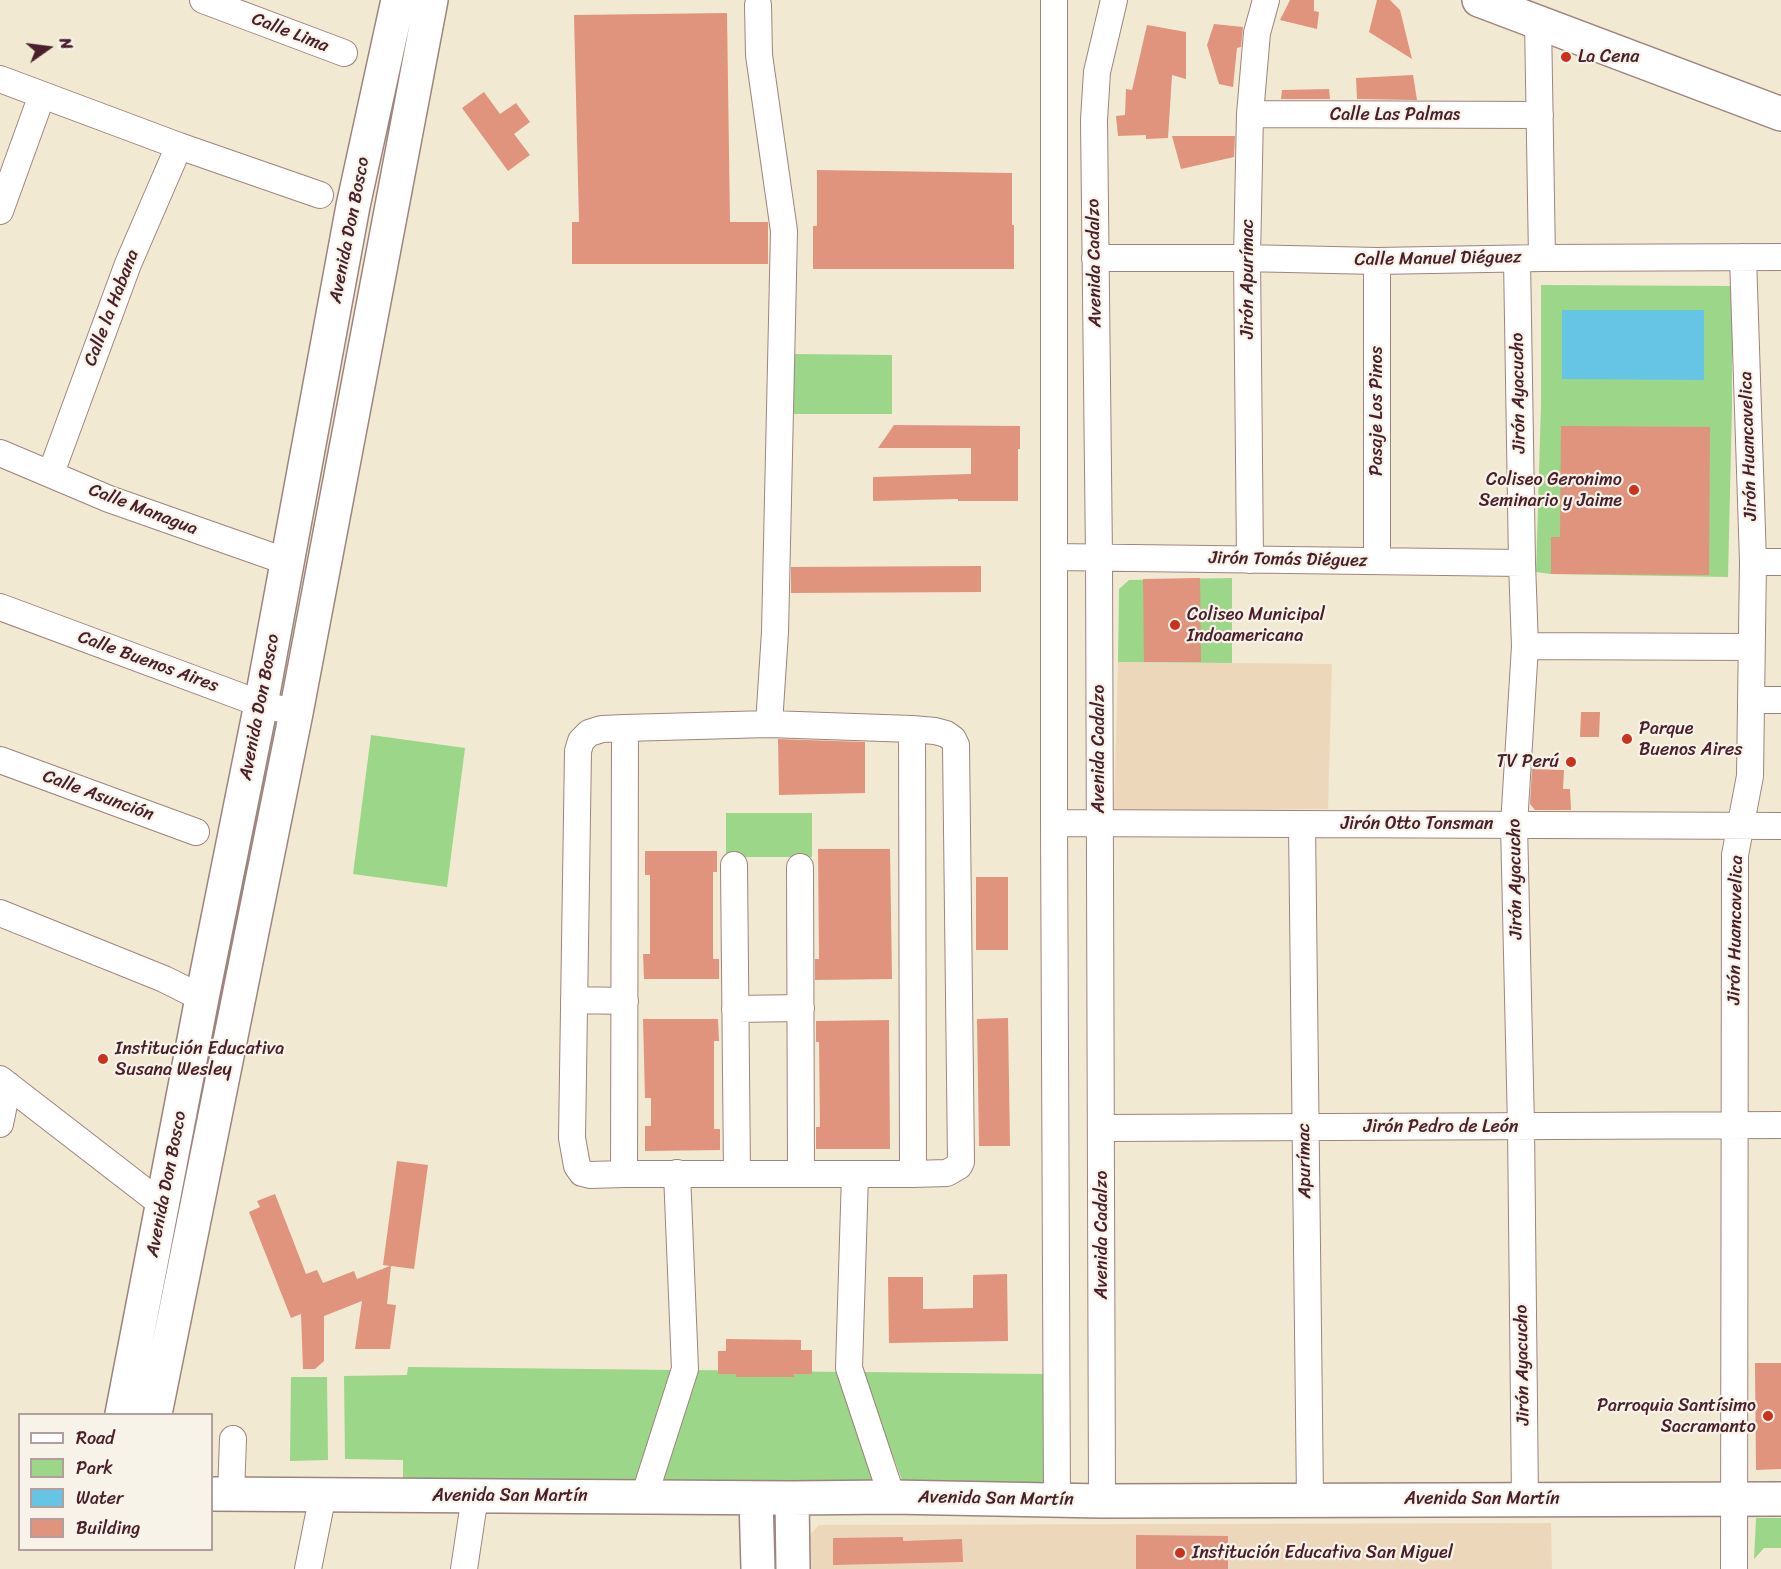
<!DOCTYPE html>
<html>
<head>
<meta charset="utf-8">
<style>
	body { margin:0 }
	#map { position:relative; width:1781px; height:1569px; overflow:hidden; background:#f2e9d2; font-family:Sriracha,sans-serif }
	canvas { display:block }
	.legend { position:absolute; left:18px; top:1413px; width:195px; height:138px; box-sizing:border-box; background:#f7f3e8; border:2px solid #b29e9c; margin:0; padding:8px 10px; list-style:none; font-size:18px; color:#4a1f2b }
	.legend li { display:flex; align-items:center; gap:12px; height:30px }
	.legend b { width:30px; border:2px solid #b29e9c }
	.north { position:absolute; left:18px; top:18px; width:60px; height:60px; -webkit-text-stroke:4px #f7f3e8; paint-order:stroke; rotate:76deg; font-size:16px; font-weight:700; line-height:24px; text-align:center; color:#4a1f2b }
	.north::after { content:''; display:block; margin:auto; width:21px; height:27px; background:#4a1f2b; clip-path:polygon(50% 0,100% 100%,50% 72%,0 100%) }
</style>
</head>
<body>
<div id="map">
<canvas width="1781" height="1569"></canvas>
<ul class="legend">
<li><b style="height:8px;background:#fff"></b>Road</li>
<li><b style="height:16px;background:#9bd689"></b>Park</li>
<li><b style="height:16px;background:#66c5e4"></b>Water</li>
<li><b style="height:16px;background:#e0937d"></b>Building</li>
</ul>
<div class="north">N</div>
</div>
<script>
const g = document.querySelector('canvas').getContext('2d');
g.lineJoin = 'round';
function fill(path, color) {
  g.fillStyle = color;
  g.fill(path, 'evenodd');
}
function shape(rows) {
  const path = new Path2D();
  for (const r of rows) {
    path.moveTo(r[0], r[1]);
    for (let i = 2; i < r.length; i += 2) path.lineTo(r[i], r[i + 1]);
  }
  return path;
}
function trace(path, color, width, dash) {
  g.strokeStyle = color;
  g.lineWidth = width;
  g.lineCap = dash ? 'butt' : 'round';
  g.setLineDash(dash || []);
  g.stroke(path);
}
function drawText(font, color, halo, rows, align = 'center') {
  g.font = font + ' Sriracha,sans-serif';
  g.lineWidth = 4.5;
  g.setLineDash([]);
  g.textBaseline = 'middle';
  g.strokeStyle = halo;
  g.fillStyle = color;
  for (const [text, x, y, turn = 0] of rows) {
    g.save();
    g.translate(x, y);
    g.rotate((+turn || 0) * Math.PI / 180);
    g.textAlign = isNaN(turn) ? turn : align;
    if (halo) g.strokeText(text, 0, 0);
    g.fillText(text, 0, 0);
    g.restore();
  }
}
fill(shape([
	[1118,662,1332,664,1328,809,1114,811],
	[1551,1523,1552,1569,808,1569,807,1538,819,1525]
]), '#edd7bb');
fill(shape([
	[1541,285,1732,286,1732,407,1728,577,1551,574,1536,572,1541,406],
	[794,354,892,355,892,414,793,414],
	[1232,578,1232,663,1118,662,1119,589,1129,580],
	[371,735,465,748,447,887,353,874],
	[726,813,812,813,812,857,726,857],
	[408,1367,678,1370,641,1479,403,1481,403,1460,345,1459,344,1376,407,1375],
	[695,1370,843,1372,878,1476,869,1481,667,1480,663,1478],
	[861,1372,1046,1374,1044,1481,1040,1483,912,1482,902,1480],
	[291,1377,327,1377,328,1460,290,1461],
	[1756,1518,1781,1518,1781,1548,1764,1548,1754,1559]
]), '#9bd689');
fill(shape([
	[1562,310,1704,310,1704,380,1562,379]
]), '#66c5e4');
fill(shape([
	[1290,0,1314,0,1314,11,1319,12,1317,29,1280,20],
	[1377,0,1390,0,1400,10,1412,59,1369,32],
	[727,13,730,222,768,222,768,264,572,264,572,222,579,222,574,15],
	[1214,24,1243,27,1241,47,1237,48,1233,87,1219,84,1207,45],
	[1147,25,1186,32,1186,79,1172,75,1168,138,1146,139,1146,135,1118,136,1116,116,1125,115,1126,89,1132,90],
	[1413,75,1417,100,1357,99,1356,78],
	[1329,89,1330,99,1281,99,1282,90],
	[484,92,500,114,516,103,530,122,514,134,530,155,508,171,462,108],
	[1172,136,1235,136,1234,157,1181,169],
	[817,170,1012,173,1012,225,1014,225,1014,269,813,269,813,226,817,226],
	[894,425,1020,426,1020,449,1018,449,1018,501,958,501,958,499,873,501,873,477,971,474,971,448,878,448],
	[1561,426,1710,427,1709,575,1551,574,1551,537,1560,537],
	[981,566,981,592,791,593,791,567],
	[1200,578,1201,662,1144,662,1143,579],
	[1581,712,1600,712,1599,737,1580,737],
	[778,739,865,742,865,793,779,795],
	[1532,769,1564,770,1563,789,1570,789,1571,810,1535,810,1530,804],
	[818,849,890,849,892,979,815,980,815,959,819,959],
	[645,851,717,851,717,872,713,872,713,959,719,959,719,979,644,979,643,954,650,954,650,875,645,875],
	[976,877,1008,877,1008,950,976,950],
	[1008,1018,1010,1146,979,1146,977,1019],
	[643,1019,718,1019,719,1041,714,1041,714,1129,720,1129,720,1150,645,1151,645,1126,651,1126,651,1098,645,1098],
	[889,1020,890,1149,816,1149,816,1127,820,1127,819,1042,816,1042,816,1021],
	[397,1161,428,1165,414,1269,391,1266,387,1304,396,1305,390,1349,355,1349,362,1301,324,1316,324,1361,315,1369,303,1369,301,1314,291,1318,249,1212,260,1207,257,1201,275,1194,306,1274,317,1270,323,1283,354,1271,357,1279,390,1266,383,1265],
	[1007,1274,1008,1341,889,1343,888,1277,923,1277,923,1309,973,1308,973,1275],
	[726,1339,801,1340,801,1350,812,1350,812,1374,794,1374,794,1377,736,1377,736,1374,718,1374,718,1351,726,1351],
	[1755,1363,1781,1363,1781,1469,1756,1470],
	[1136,1535,1228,1536,1228,1569,1136,1569],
	[903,1537,903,1541,962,1539,963,1562,833,1565,833,1538]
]), '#e0937d');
const minor = shape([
	[203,0,344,53],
	[1054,0,1054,823,1057,1500],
	[758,5,759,55,784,231,775,632,769,724],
	[1538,21,1542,258],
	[0,79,179,146,320,195],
	[1250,114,1540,115],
	[0,211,42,95],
	[1095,258,1243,258,1377,261,1542,258,1781,257],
	[1517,259,1522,563,1525,646,1514,825,1521,1126,1525,1499],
	[1377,261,1377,561],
	[0,453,109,499,288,562],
	[51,473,128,264,179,146],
	[1054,557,1522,563],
	[1250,560,1247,258,1250,114,1257,33,1266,0],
	[1753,562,1781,562],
	[0,607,261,704,296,713],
	[1525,646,1751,647],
	[1751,700,1781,700],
	[912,729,913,1174,624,1174,625,728,769,724,912,729,935,731,946,734,953,739,956,745,961,1162,959,1166,947,1173,913,1174],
	[0,760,196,832],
	[1054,823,1781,826],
	[1302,824,1310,1499],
	[734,865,737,1173],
	[800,867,801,1174],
	[0,913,164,979,202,998],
	[574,1000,625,1001],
	[735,1009,801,1008],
	[0,1079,163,1205],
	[0,1124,8,1085],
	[1101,1128,1781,1125],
	[624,1174,590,1175,582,1173,577,1166,572,1138,578,751,581,741,589,733,602,729,625,728],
	[855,1175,849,1368,892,1497],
	[231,1494,233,1439],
	[644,1497,685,1369,677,1173],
	[1102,1501,1099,557,1094,120,1097,72,1114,0],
	[308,1569,323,1494],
	[464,1569,475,1496],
	[1734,1569,1735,855,1750,776,1753,562,1743,257]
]);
const major = shape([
	[1479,0,1781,114],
	[122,1414,202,998,261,704,353,206,398,0],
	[155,1414,296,713,431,0],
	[212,1494,792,1498,892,1497,1102,1501,1781,1499],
	[756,1498,758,1569],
	[792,1498,793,1569]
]);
trace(minor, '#9e847e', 28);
trace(major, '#9e847e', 36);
trace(minor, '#fff', 26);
trace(major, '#fff', 33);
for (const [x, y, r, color] of [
	[1566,57,6,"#c8321e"],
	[1634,490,6,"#c8321e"],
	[1175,625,6,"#c8321e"],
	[1627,739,6,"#c8321e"],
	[1571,762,6,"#c8321e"],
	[103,1059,6,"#c8321e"],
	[1768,1416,6,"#c8321e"],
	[1180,1553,6,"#c8321e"]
]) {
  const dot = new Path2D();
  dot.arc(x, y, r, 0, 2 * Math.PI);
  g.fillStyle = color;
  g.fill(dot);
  trace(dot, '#f7f3e8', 2);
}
drawText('18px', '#4a1f2b', '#f7f3e8', [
	["Calle Lima",290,33,21],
	["Calle Las Palmas",1395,115],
	["Avenida Don Bosco",350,230,-79],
	["Calle Manuel Diéguez",1438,259,-1],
	["Avenida Cadalzo",1095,263,-91],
	["Jirón Apurímac",1248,279,-90],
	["Calle la Habana",112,308,-69],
	["Jirón Ayacucho",1519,393,-91],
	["Pasaje Los Pinos",1377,411,-90],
	["Jirón Huancavelica",1749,446,-92],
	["Calle Managua",143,510,21],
	["Jirón Tomás Diéguez",1288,560,1],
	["Calle Buenos Aires",148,662,20],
	["Avenida Don Bosco",260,707,-79],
	["Avenida Cadalzo",1099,749,-90],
	["Calle Asunción",98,796,20],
	["Jirón Otto Tonsman",1417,824],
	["Jirón Ayacucho",1516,879,-91],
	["Jirón Huancavelica",1736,930,-89],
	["Jirón Pedro de León",1441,1127],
	["Apurímac",1305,1161,-91],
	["Avenida Don Bosco",167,1184,-79],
	["Avenida Cadalzo",1102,1235,-90],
	["Jirón Ayacucho",1523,1365,-91],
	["Avenida San Martín",510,1496],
	["Avenida San Martín",996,1499,1],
	["Avenida San Martín",1482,1499]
]);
drawText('18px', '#4a1f2b', '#f7f3e8', [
	["La Cena",1578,57],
	["Coliseo Geronimo",1622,480,"right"],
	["Seminario y Jaime",1622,501,"right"],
	["Coliseo Municipal",1187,615],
	["Indoamericana",1187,636],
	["Parque",1639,729],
	["Buenos Aires",1639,750],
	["TV Perú",1559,762,"right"],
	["Institución Educativa",115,1049],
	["Susana Wesley",115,1070],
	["Parroquia Santísimo",1756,1406,"right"],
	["Sacramanto",1756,1427,"right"],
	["Institución Educativa San Miguel",1192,1553]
], 'left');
</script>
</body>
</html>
